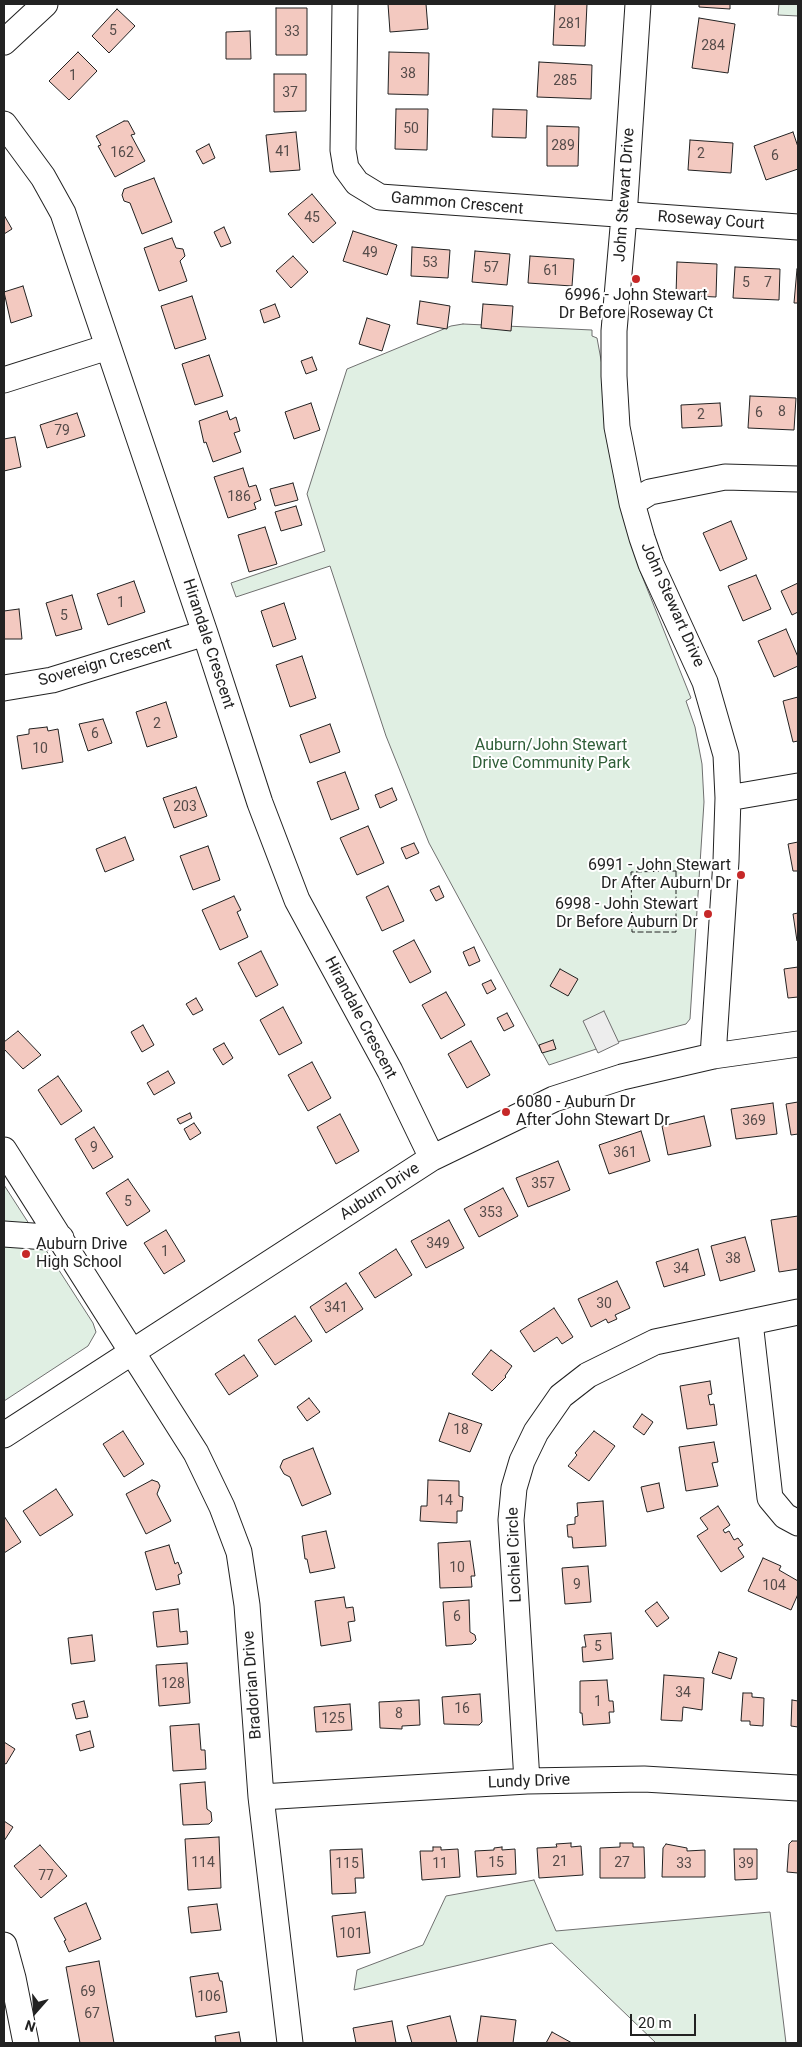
<!DOCTYPE html>
<html>
<head>
<meta charset="utf-8">
<style>
	body { margin:0 }
	#map { position:relative; width:802px; height:2047px; overflow:hidden; background:#fff; font-family:Roboto,sans-serif }
	canvas { display:block }
	.frame { position:absolute; inset:0; border:5px solid #222; pointer-events:none }
	.north { position:absolute; left:10px; top:1987px; width:50px; height:50px; -webkit-text-stroke:4px #fff; paint-order:stroke; rotate:199deg; font-size:14px; font-weight:700; line-height:20px; text-align:center; color:#222 }
	.north::after { content:''; display:block; margin:auto; width:18px; height:22px; background:#222; clip-path:polygon(50% 0,100% 100%,50% 72%,0 100%) }
	.scale { position:absolute; left:630px; top:2014px; width:66px; height:22px; box-sizing:border-box; border:2px solid #222; border-top:0; padding-left:6px; font-size:15px; line-height:18px; white-space:nowrap; color:#222; -webkit-text-stroke:4px #fff; paint-order:stroke }
</style>
</head>
<body>
<div id="map">
<canvas width="802" height="2047"></canvas>
<div class="frame"></div>
<div class="north">N</div>
<div class="scale">20 m</div>
</div>
<script>
const g = document.querySelector('canvas').getContext('2d');
g.lineJoin = 'round';
function fill(path, color) {
  g.fillStyle = color;
  g.fill(path, 'evenodd');
}
function shape(rows) {
  const path = new Path2D();
  for (const r of rows) {
    path.moveTo(r[0], r[1]);
    for (let i = 2; i < r.length; i += 2) path.lineTo(r[i], r[i + 1]);
  }
  return path;
}
function trace(path, color, width, dash) {
  g.strokeStyle = color;
  g.lineWidth = width;
  g.lineCap = dash ? 'butt' : 'round';
  g.setLineDash(dash || []);
  g.stroke(path);
}
function drawText(font, color, halo, rows, align = 'center') {
  g.font = font + ' Roboto,sans-serif';
  g.lineWidth = 4;
  g.setLineDash([]);
  g.textBaseline = 'middle';
  g.strokeStyle = halo;
  g.fillStyle = color;
  for (const [text, x, y, turn = 0] of rows) {
    g.save();
    g.translate(x, y);
    g.rotate((+turn || 0) * Math.PI / 180);
    g.textAlign = isNaN(turn) ? turn : align;
    if (halo) g.strokeText(text, 0, 0);
    g.fillText(text, 0, 0);
    g.restore();
  }
}
const green = shape([
	[779,4,798,4,798,16,778,15,779,4],
	[463,324,592,330,592,336,597,338,640,571,691,698,686,701,695,727,702,764,704,802,690,1019,686,1024,617,1042,549,1065,429,843,386,736,330,566,236,597,231,583,325,551,307,494,347,369,451,326,463,324],
	[4,1185,93,1323,96,1332,88,1346,4,1401,4,1185],
	[534,1880,556,1931,770,1912,786,2043,656,2043,552,1943,354,1990,357,1970,423,1945,446,1896,534,1880]
]);
fill(green, '#e0efe3');
trace(green, '#6f6f6f', 1);
const parking = shape([
	[604,1011,619,1043,598,1053,583,1021,604,1011]
]);
fill(parking, '#ededed');
trace(parking, '#6f6f6f', 1);
const building = shape([
	[388,4,426,4,428,29,390,32,388,4],
	[555,4,587,4,585,46,553,45,555,4],
	[699,4,730,4,730,9,699,7,699,4],
	[276,8,307,8,307,55,276,55,276,8],
	[117,9,135,26,109,53,92,36,117,9],
	[699,18,735,24,728,73,692,68,699,18],
	[250,31,251,59,226,59,226,32,250,31],
	[78,52,97,71,69,100,49,81,78,52],
	[389,52,429,53,428,95,388,94,389,52],
	[539,62,592,65,591,99,537,97,539,62],
	[274,74,306,74,306,111,274,112,274,74],
	[396,109,428,109,427,150,395,149,396,109],
	[493,109,527,110,526,138,492,137,493,109],
	[124,121,128,121,135,134,131,135,145,161,115,177,98,146,101,145,96,136,124,121],
	[547,126,579,127,578,166,547,166,547,126],
	[296,132,300,170,270,172,266,135,296,132],
	[793,132,798,147,798,169,766,180,754,146,793,132],
	[690,140,733,143,731,173,688,170,690,140],
	[209,144,215,158,203,164,196,151,209,144],
	[154,178,172,222,142,234,130,203,124,201,122,195,124,189,154,178],
	[312,194,336,223,313,243,288,214,312,194],
	[4,215,12,229,4,234,4,215],
	[224,227,231,243,221,247,214,232,224,227],
	[353,231,397,245,387,275,343,261,353,231],
	[172,238,176,248,183,249,185,256,180,261,187,281,159,291,144,248,172,238],
	[412,247,450,250,448,278,411,276,412,247],
	[475,251,510,254,507,285,472,282,475,251],
	[293,256,308,272,291,288,276,271,293,256],
	[530,256,574,259,572,286,528,283,530,256],
	[677,262,717,264,716,297,676,295,677,262],
	[735,267,780,269,779,300,733,298,735,267],
	[797,269,798,269,798,303,794,303,797,269],
	[23,286,32,316,11,323,4,292,23,286],
	[192,296,206,339,175,349,161,306,192,296],
	[420,301,450,306,447,329,417,324,420,301],
	[275,304,280,317,264,323,260,310,275,304],
	[483,304,513,306,511,331,481,328,483,304],
	[367,318,390,325,382,351,359,344,367,318],
	[209,355,223,396,195,405,182,364,209,355],
	[312,357,317,370,306,374,301,361,312,357],
	[750,396,796,398,794,430,748,428,750,396],
	[311,403,320,430,294,439,285,412,311,403],
	[720,403,722,426,682,428,681,405,720,403],
	[227,411,230,420,236,417,240,431,234,433,241,452,213,462,206,442,204,443,199,421,227,411],
	[77,413,85,436,47,448,40,425,77,413],
	[15,437,21,467,4,471,4,439,15,437],
	[243,468,249,487,256,485,261,500,254,503,256,509,228,518,214,477,243,468],
	[293,483,298,500,275,506,270,489,293,483],
	[296,506,302,525,281,531,275,512,296,506],
	[731,521,747,559,720,571,703,533,731,521],
	[265,527,277,564,249,572,238,535,265,527],
	[756,575,771,609,743,621,728,586,756,575],
	[134,581,145,612,108,625,97,594,134,581],
	[798,583,798,612,792,615,781,591,798,583],
	[72,595,82,629,56,636,46,603,72,595],
	[284,603,296,639,273,647,261,611,284,603],
	[19,609,22,639,4,639,4,611,19,609],
	[786,629,798,657,798,666,774,677,758,641,786,629],
	[302,656,316,698,290,707,276,665,302,656],
	[798,697,798,741,793,742,783,701,798,697],
	[166,702,177,737,147,747,136,712,166,702],
	[103,719,112,743,88,751,79,724,103,719],
	[330,724,340,752,310,763,300,735,330,724],
	[47,727,48,731,58,729,63,762,22,769,17,736,29,734,29,729,47,727],
	[345,772,359,809,331,820,317,782,345,772],
	[196,787,207,816,174,828,163,798,196,787],
	[392,788,397,800,380,808,375,795,392,788],
	[368,826,384,863,357,875,340,838,368,826],
	[125,837,134,860,105,872,96,849,125,837],
	[798,842,798,871,793,871,788,844,798,842],
	[414,843,419,853,406,859,401,848,414,843],
	[208,846,220,880,193,890,180,856,208,846],
	[388,886,404,921,382,931,366,897,388,886],
	[439,886,444,897,436,901,430,890,439,886],
	[234,896,241,910,237,912,248,937,220,950,202,910,234,896],
	[798,913,798,941,797,941,793,914,798,913],
	[414,940,431,972,410,983,393,951,414,940],
	[474,947,480,961,469,966,463,952,474,947],
	[261,951,278,985,256,997,238,963,261,951],
	[798,967,798,997,788,998,784,969,798,967],
	[560,969,578,979,568,996,550,986,560,969],
	[491,980,496,989,487,994,482,984,491,980],
	[446,992,465,1025,441,1039,422,1005,446,992],
	[196,998,203,1010,193,1015,186,1004,196,998],
	[283,1007,302,1043,279,1055,260,1020,283,1007],
	[507,1013,514,1026,504,1031,497,1018,507,1013],
	[143,1025,154,1045,142,1052,131,1032,143,1025],
	[18,1031,41,1055,23,1069,4,1049,4,1042,18,1031],
	[553,1040,556,1049,542,1053,539,1045,553,1040],
	[471,1041,490,1075,467,1088,448,1054,471,1041],
	[224,1043,233,1058,223,1065,213,1049,224,1043],
	[312,1062,331,1098,308,1111,288,1075,312,1062],
	[168,1071,175,1083,154,1095,147,1083,168,1071],
	[58,1076,82,1111,61,1125,38,1090,58,1076],
	[798,1102,798,1134,791,1135,786,1104,798,1102],
	[773,1103,777,1134,736,1139,731,1109,773,1103],
	[190,1113,192,1118,180,1124,177,1119,190,1113],
	[340,1114,359,1151,336,1164,317,1127,340,1114],
	[704,1116,711,1146,668,1155,662,1126,704,1116],
	[194,1123,201,1133,190,1140,184,1129,194,1123],
	[94,1127,113,1157,93,1169,75,1139,94,1127],
	[641,1131,650,1161,609,1174,599,1145,641,1131],
	[558,1161,570,1190,528,1207,516,1178,558,1161],
	[128,1179,150,1211,127,1226,106,1193,128,1179],
	[503,1188,518,1216,479,1237,464,1209,503,1188],
	[798,1216,798,1269,779,1272,771,1220,798,1216],
	[449,1220,464,1248,426,1268,411,1241,449,1220],
	[166,1230,185,1261,164,1274,144,1243,166,1230],
	[745,1237,755,1271,720,1281,711,1246,745,1237],
	[396,1249,412,1275,375,1298,359,1273,396,1249],
	[698,1249,705,1275,664,1287,656,1262,698,1249],
	[617,1281,630,1308,615,1315,617,1319,608,1323,606,1319,591,1327,578,1299,617,1281],
	[346,1283,363,1309,326,1333,310,1307,346,1283],
	[554,1308,573,1337,562,1344,557,1337,534,1352,520,1331,554,1308],
	[295,1316,312,1341,275,1365,258,1340,295,1316],
	[491,1350,512,1366,505,1376,506,1377,492,1391,472,1374,491,1350],
	[244,1355,258,1376,229,1395,215,1374,244,1355],
	[710,1381,712,1394,708,1395,710,1405,714,1404,717,1425,687,1429,680,1386,710,1381],
	[309,1398,320,1412,307,1421,297,1407,309,1398],
	[449,1413,482,1424,470,1452,439,1441,449,1413],
	[642,1414,653,1422,644,1435,633,1427,642,1414],
	[123,1431,144,1464,124,1477,103,1444,123,1431],
	[594,1431,615,1446,589,1481,568,1466,577,1455,575,1453,594,1431],
	[714,1442,718,1462,712,1463,718,1486,686,1491,679,1447,714,1442],
	[313,1448,331,1494,302,1506,290,1477,284,1474,280,1467,283,1460,313,1448],
	[152,1480,158,1482,160,1486,157,1494,171,1521,146,1534,126,1494,152,1480],
	[428,1480,459,1481,459,1496,463,1497,462,1511,457,1511,457,1523,420,1521,421,1506,427,1506,428,1480],
	[659,1483,664,1508,647,1512,641,1487,659,1483],
	[56,1489,73,1515,40,1536,23,1511,56,1489],
	[603,1501,606,1546,573,1548,572,1537,568,1537,567,1525,575,1524,575,1517,578,1516,577,1503,603,1501],
	[718,1506,730,1525,723,1530,725,1533,729,1531,734,1540,738,1538,743,1545,738,1548,744,1557,721,1572,697,1536,708,1529,700,1518,718,1506],
	[4,1516,21,1542,4,1553,4,1516],
	[326,1531,335,1568,310,1573,307,1559,305,1559,302,1536,326,1531],
	[470,1541,475,1576,471,1576,472,1587,440,1588,438,1543,470,1541],
	[169,1545,175,1564,178,1562,182,1573,178,1575,180,1584,156,1590,145,1552,169,1545],
	[763,1558,781,1566,779,1570,798,1581,798,1594,791,1610,748,1591,763,1558],
	[588,1566,591,1602,565,1604,562,1568,588,1566],
	[344,1597,346,1608,353,1607,355,1621,348,1622,351,1641,321,1646,315,1601,344,1597],
	[469,1600,470,1632,475,1635,476,1640,472,1644,446,1646,443,1602,469,1600],
	[657,1602,669,1618,657,1627,645,1611,657,1602],
	[178,1609,180,1632,187,1631,188,1644,157,1647,153,1612,178,1609],
	[611,1633,613,1659,583,1662,582,1647,586,1647,584,1635,611,1633],
	[92,1635,95,1661,71,1664,68,1638,92,1635],
	[719,1652,737,1658,731,1679,712,1673,719,1652],
	[187,1663,190,1703,159,1706,156,1665,187,1663],
	[664,1675,704,1678,702,1710,683,1707,682,1721,661,1720,664,1675],
	[607,1680,609,1701,613,1701,614,1712,609,1712,610,1723,583,1725,582,1713,580,1713,580,1681,607,1680],
	[743,1693,752,1693,752,1697,764,1698,763,1726,750,1725,750,1721,741,1721,743,1693],
	[480,1694,482,1722,479,1725,444,1724,442,1697,480,1694],
	[419,1700,420,1725,402,1726,402,1729,380,1728,379,1702,419,1700],
	[792,1700,798,1701,798,1727,791,1726,792,1700],
	[84,1701,88,1717,76,1719,72,1704,84,1701],
	[350,1704,352,1730,316,1732,314,1707,350,1704],
	[199,1724,201,1750,205,1750,206,1769,173,1771,170,1726,199,1724],
	[90,1731,94,1747,80,1751,76,1735,90,1731],
	[4,1742,15,1749,6,1764,4,1763,4,1742],
	[205,1782,207,1809,211,1812,212,1821,209,1824,183,1825,180,1784,205,1782],
	[4,1821,13,1827,4,1841,4,1821],
	[219,1837,221,1888,188,1890,185,1839,219,1837],
	[792,1841,798,1841,798,1873,787,1872,789,1844,792,1841],
	[571,1843,571,1847,581,1846,583,1875,539,1878,537,1848,557,1847,556,1844,571,1843],
	[620,1843,633,1843,633,1847,644,1847,645,1878,600,1878,600,1848,620,1847,620,1843],
	[666,1844,687,1848,687,1851,705,1850,705,1877,662,1877,663,1848,666,1844],
	[40,1845,67,1876,41,1898,14,1866,40,1845],
	[433,1847,441,1847,441,1850,458,1849,460,1877,422,1880,420,1851,433,1851,433,1847],
	[502,1847,502,1850,515,1849,516,1874,477,1877,475,1851,494,1850,494,1848,502,1847],
	[362,1849,364,1878,355,1878,356,1893,332,1894,330,1850,362,1849],
	[734,1849,757,1849,757,1879,735,1880,734,1849],
	[86,1903,101,1939,69,1952,64,1941,66,1940,54,1918,86,1903],
	[217,1904,221,1930,191,1933,188,1907,217,1904],
	[365,1912,370,1953,337,1957,332,1916,365,1912],
	[99,1961,114,2043,80,2043,66,1967,99,1961],
	[218,1973,220,1981,222,1981,227,2012,196,2017,190,1977,218,1973],
	[450,2016,457,2043,412,2043,407,2026,450,2016],
	[481,2016,516,2020,513,2043,477,2043,481,2016],
	[392,2021,396,2043,356,2043,353,2028,392,2021],
	[239,2032,241,2043,216,2043,215,2036,239,2032],
	[552,2032,572,2043,546,2043,552,2032]
]);
fill(building, '#f3c9c0');
trace(building, '#222', 1);
const minor = shape([
	[345,4,343,150,346,168,357,183,380,197,798,227],
	[638,4,624,216,614,331,614,376,617,427,632,503,642,538,651,564,705,682,726,755,728,798,726,861,713,1056],
	[4,42,45,4],
	[4,124,43,177,63,213,205,633,260,803,297,900,390,1071,432,1158],
	[4,380,108,347],
	[632,503,650,492,725,477,798,479],
	[4,688,52,680,205,633],
	[728,798,798,786],
	[4,1150,196,1453,222,1507,239,1552,247,1605,261,1797,290,2043],
	[4,1234,61,1238],
	[750,1322,770,1498,785,1516,798,1523],
	[4,1435,432,1158,554,1099,622,1077,713,1056,798,1044],
	[527,1781,511,1520,514,1488,522,1461,536,1432,561,1396,588,1375,655,1342,798,1312],
	[261,1797,527,1781,644,1779,798,1788],
	[4,1945,13,1978,26,2043]
]);
trace(minor, '#222', 27);
trace(minor, '#fff', 25);
trace(shape([
	[676,871,676,932,632,932,631,872,676,871]
]), '#222', 1, [6, 2.5]);
for (const [x, y, r, color] of [
	[636,279,5,"#c62828"],
	[741,875,5,"#c62828"],
	[708,914,5,"#c62828"],
	[506,1112,5,"#c62828"],
	[26,1254,5,"#c62828"]
]) {
  const dot = new Path2D();
  dot.arc(x, y, r, 0, 2 * Math.PI);
  g.fillStyle = color;
  g.fill(dot);
  trace(dot, '#fff', 2);
}
drawText('14px', '#564c4a', null, [
	["281",570,24],
	["5",113,31],
	["33",292,32],
	["284",713,46],
	["38",408,74],
	["1",73,76],
	["285",565,81],
	["37",290,93],
	["50",411,129],
	["289",563,146],
	["41",283,152],
	["162",122,153],
	["2",701,154],
	["6",775,156],
	["45",312,218],
	["49",370,253],
	["53",430,263],
	["57",491,268],
	["61",551,271],
	["5",746,283],
	["7",768,283],
	["8",782,412],
	["6",759,413],
	["2",701,415],
	["79",62,431],
	["186",239,497],
	["1",121,603],
	["5",64,616],
	["2",157,724],
	["6",95,734],
	["10",40,749],
	["203",185,807],
	["369",754,1121],
	["9",94,1148],
	["361",625,1153],
	["357",543,1184],
	["5",128,1202],
	["353",491,1213],
	["349",438,1244],
	["1",165,1252],
	["38",733,1259],
	["34",681,1269],
	["30",604,1304],
	["341",336,1308],
	["18",461,1430],
	["14",445,1501],
	["10",457,1568],
	["9",577,1585],
	["104",774,1586],
	["6",457,1617],
	["5",598,1647],
	["128",173,1684],
	["34",683,1693],
	["1",598,1702],
	["16",462,1709],
	["8",399,1714],
	["125",333,1719],
	["21",560,1862],
	["114",203,1863],
	["15",496,1863],
	["27",622,1863],
	["115",347,1864],
	["11",440,1864],
	["33",684,1864],
	["39",746,1864],
	["77",46,1876],
	["101",351,1934],
	["69",88,1992],
	["106",209,1997],
	["67",92,2014]
]);
drawText('16px', '#222', '#fff', [
	["John Stewart Drive",625,195,-86],
	["Gammon Crescent",457,204,5],
	["Roseway Court",711,221,4],
	["John Stewart Drive",672,605,66],
	["Hirandale Crescent",208,644,72],
	["Sovereign Crescent",105,663,-16],
	["Hirandale Crescent",360,1018,62],
	["Auburn Drive",380,1192,-33],
	["Lochiel Circle",515,1555,-92],
	["Bradorian Drive",253,1685,-94],
	["Lundy Drive",529,1782,-2]
]);
drawText('16px', '#222', '#fff', [
	["6996 - John Stewart",636,296,"center"],
	["Dr Before Roseway Ct",636,314,"center"],
	["6991 - John Stewart",731,866],
	["Dr After Auburn Dr",731,884],
	["6998 - John Stewart",698,905],
	["Dr Before Auburn Dr",698,923],
	["6080 - Auburn Dr",516,1103,"left"],
	["After John Stewart Dr",516,1121,"left"],
	["Auburn Drive",36,1245,"left"],
	["High School",36,1263,"left"]
], 'right');
drawText('16px', '#2f5e38', '#fff', [
	["Auburn/John Stewart",551,746],
	["Drive Community Park",551,764]
]);
</script>
</body>
</html>
